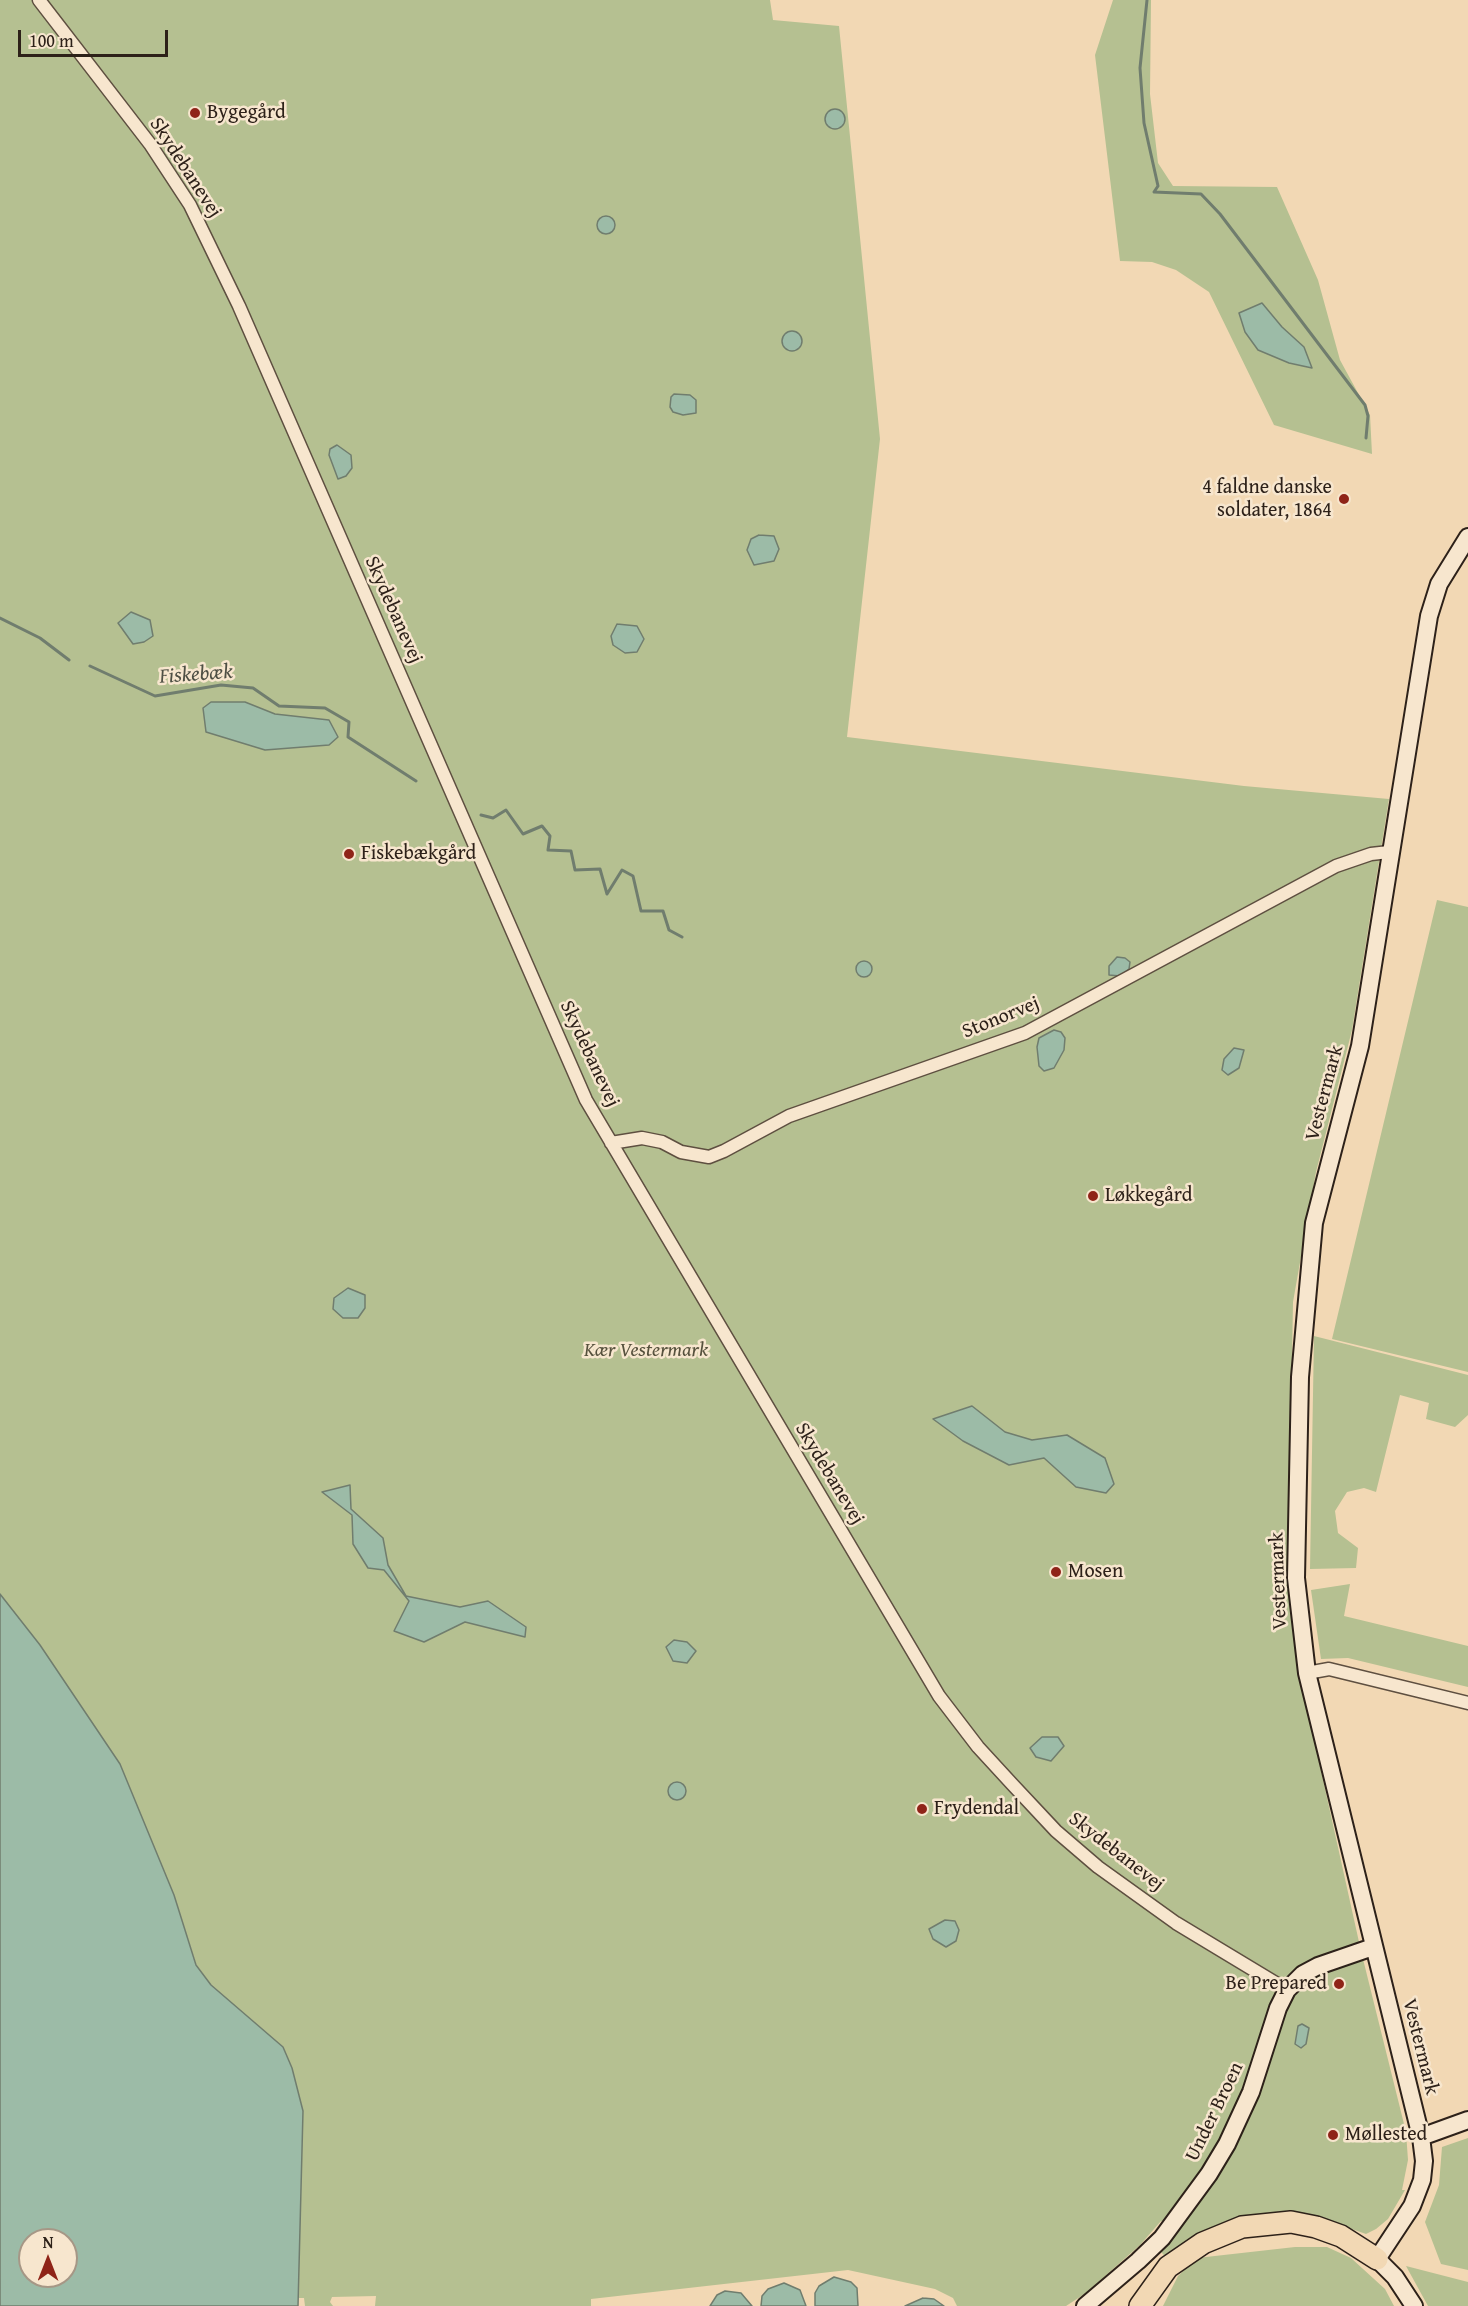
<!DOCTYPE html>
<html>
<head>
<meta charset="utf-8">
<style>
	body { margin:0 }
	#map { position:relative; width:1468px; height:2306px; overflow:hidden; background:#f2d8b4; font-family:"Gentium Book Plus",serif }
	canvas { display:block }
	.north { position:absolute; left:18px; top:2228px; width:60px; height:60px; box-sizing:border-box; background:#f7e6ce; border:2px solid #a69786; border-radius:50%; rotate:0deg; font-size:16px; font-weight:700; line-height:24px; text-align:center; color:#2d2119 }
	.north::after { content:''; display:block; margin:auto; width:21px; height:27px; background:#8f2418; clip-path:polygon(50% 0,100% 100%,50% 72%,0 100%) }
	.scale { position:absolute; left:18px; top:30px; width:150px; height:27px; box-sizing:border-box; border:3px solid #2d2119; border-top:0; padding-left:8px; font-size:18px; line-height:21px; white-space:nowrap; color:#2d2119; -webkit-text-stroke:4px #f7e6ce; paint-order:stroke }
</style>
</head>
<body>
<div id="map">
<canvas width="1468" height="2306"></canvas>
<div class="north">N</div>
<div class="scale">100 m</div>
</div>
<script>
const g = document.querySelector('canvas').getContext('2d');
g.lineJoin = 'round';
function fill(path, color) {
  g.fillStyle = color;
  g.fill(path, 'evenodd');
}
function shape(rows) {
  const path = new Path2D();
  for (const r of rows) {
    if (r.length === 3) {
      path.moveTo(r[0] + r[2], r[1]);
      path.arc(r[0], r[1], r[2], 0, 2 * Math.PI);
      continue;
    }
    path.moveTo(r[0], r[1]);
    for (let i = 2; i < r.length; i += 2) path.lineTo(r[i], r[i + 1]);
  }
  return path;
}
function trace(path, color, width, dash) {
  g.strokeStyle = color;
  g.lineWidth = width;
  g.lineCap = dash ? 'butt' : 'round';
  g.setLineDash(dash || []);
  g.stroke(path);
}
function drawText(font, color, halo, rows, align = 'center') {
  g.font = font + ' "Gentium Book Plus",serif';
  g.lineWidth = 5;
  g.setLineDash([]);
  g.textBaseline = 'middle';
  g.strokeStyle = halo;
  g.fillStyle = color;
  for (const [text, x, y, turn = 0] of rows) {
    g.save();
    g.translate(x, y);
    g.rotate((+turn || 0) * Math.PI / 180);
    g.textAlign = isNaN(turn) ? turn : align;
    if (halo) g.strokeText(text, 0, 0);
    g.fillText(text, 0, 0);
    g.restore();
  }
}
fill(shape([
	[0,0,770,0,773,20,839,26,880,439,847,737,1244,786,1389,799,1352,1030,1316,1172,1293,1302,1289,1530,1298,1667,1361,1951,1406,2132,1408,2160,1402,2190,1405,2190,1388,2219,1376,2229,1366,2234,1332,2222,1298,2214,1270,2213,1234,2219,1200,2232,1166,2257,1161,2252,1180,2227,1161,2221,1140,2245,1086,2293,1066,2306,957,2306,953,2298,935,2289,848,2270,591,2299,591,2306,375,2306,376,2296,332,2297,330,2302,333,2306,305,2306,304,2298,298,2298,303,2111,292,2068,283,2047,211,1985,196,1964,174,1895,40,1645,0,1594],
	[1113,0,1151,0,1150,94,1158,163,1173,186,1277,187,1318,280,1340,360,1370,415,1372,454,1274,425,1209,292,1176,270,1152,262,1120,261,1095,55],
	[1262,303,1282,327,1304,347,1312,368],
	[1437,900,1468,907,1468,1372,1332,1339],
	[1314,1336,1468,1375,1468,1415,1455,1427,1426,1419,1429,1403,1400,1395,1376,1492,1364,1488,1347,1492,1335,1511,1338,1533,1358,1548,1356,1568,1310,1569],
	[1350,1584,1344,1616,1468,1646,1468,1687,1348,1658,1321,1659,1311,1590],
	[1468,2138,1468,2270,1441,2264,1425,2222,1439,2185,1442,2147],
	[1295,2247,1327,2247,1351,2258,1385,2289,1394,2306,1163,2306,1178,2276,1197,2258],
	[1406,2266,1468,2282,1468,2306,1428,2306]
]), '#b5c091');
const water = shape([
	[835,119,10],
	[606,225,9],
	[1262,303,1282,327,1304,347,1312,368,1289,363,1258,350,1245,332,1239,313,1262,303],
	[792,341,10],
	[674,394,690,395,696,400,696,413,683,415,673,412,670,407,671,397,674,394],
	[337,445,351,455,352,468,346,476,338,479,329,455,330,449,337,445],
	[759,535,774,536,779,549,774,561,754,565,747,550,751,539,759,535],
	[131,612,150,620,153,636,144,642,133,644,118,623,131,612],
	[617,624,637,626,644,639,637,652,625,653,613,645,611,636,617,624],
	[211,702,245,702,275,714,329,720,338,737,329,745,265,750,206,732,203,708,211,702],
	[1117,957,1125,958,1130,962,1129,969,1120,976,1109,975,1109,966,1117,957],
	[864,969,8],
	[1054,1030,1061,1032,1065,1038,1064,1050,1054,1068,1044,1071,1039,1066,1037,1047,1039,1038,1054,1030],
	[1234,1048,1244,1050,1239,1068,1228,1075,1222,1070,1224,1059,1234,1048],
	[348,1288,365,1295,365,1308,358,1318,343,1318,333,1309,334,1298,348,1288],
	[972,1406,1005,1432,1032,1440,1067,1435,1105,1458,1114,1484,1106,1493,1076,1487,1044,1458,1009,1465,963,1441,933,1419,972,1406],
	[350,1485,351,1509,383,1538,388,1565,406,1596,460,1607,488,1601,526,1627,525,1637,465,1622,424,1642,394,1631,409,1601,384,1570,368,1568,353,1544,352,1515,322,1492,350,1485],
	[0,1594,40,1645,120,1764,174,1895,196,1965,211,1985,283,2047,292,2068,303,2111,298,2306,0,2306,0,1594],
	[30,2240,66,2240,66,2276,30,2276,30,2240],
	[674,1640,687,1642,696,1651,687,1663,673,1661,666,1647,674,1640],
	[1042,1737,1058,1737,1064,1746,1051,1761,1036,1757,1030,1748,1042,1737],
	[677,1791,9],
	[945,1920,955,1921,959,1930,956,1941,946,1947,933,1939,929,1929,945,1920],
	[1302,2024,1309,2028,1306,2044,1301,2048,1295,2044,1298,2026,1302,2024],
	[834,2277,851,2282,857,2288,858,2306,815,2306,815,2293,819,2286,834,2277],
	[784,2283,800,2290,806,2306,761,2306,762,2296,768,2289,784,2283],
	[725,2291,741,2293,752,2306,710,2306,717,2295,725,2291],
	[923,2298,934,2299,944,2306,905,2306,923,2298]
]);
fill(water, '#9cbba7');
trace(water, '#707d6e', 1.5);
trace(shape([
	[1147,0,1140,68,1144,123,1158,186,1154,192,1201,194,1220,214,1365,405,1368,416,1366,438],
	[0,618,40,638,69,660],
	[90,666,155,696,221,685,253,688,279,706,325,708,349,722,348,737,416,781],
	[481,815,493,818,506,810,523,834,542,826,550,836,548,850,571,851,575,870,600,869,607,894,622,870,633,876,641,911,663,911,669,930,682,937]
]), '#707d6e', 3);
const street = shape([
	[39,0,150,144,190,205,239,306,586,1100,939,1696,978,1747,1012,1784,1056,1831,1098,1867,1176,1923,1287,1990],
	[611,1143,642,1138,662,1142,681,1152,709,1157,724,1151,789,1116,1025,1033,1336,866,1371,854,1389,852],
	[1307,1673,1329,1669,1468,1703]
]);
const secondary = shape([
	[1421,2137,1468,2120],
	[1085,2306,1138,2261,1162,2238,1209,2174,1227,2144,1251,2092,1278,2008,1287,1990,1303,1974,1318,1966,1373,1947],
	[1414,2306,1395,2277,1377,2259,1412,2206,1422,2180,1424,2161,1421,2137,1307,1673,1296,1578,1300,1377,1314,1223,1360,1046,1429,616,1439,584,1468,537]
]);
const highway = shape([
	[1140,2306,1168,2267,1203,2243,1242,2227,1291,2222,1316,2227,1341,2236,1377,2259]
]);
trace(street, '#5e4f40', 15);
trace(secondary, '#2d2119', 20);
trace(highway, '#2d2119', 24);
trace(street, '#f7e6ce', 12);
trace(secondary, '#f7e6ce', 16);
trace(highway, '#f2d8b4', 21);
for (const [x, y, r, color] of [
	[195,113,6,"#8f2418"],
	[1344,499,6,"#8f2418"],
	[349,854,6,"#8f2418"],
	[1093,1196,6,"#8f2418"],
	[1056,1572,6,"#8f2418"],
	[922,1809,6,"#8f2418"],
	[1339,1984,6,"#8f2418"],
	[1333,2135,6,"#8f2418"]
]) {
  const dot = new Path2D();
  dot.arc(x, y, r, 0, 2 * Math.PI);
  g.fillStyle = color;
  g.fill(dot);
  trace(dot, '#f7e6ce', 2);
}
drawText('20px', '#2d2119', '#f7e6ce', [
	["Bygegård",207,113],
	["4 faldne danske",1332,488,"right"],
	["soldater, 1864",1332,511,"right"],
	["Fiskebækgård",361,854],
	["Løkkegård",1105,1196],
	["Mosen",1068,1572],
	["Frydendal",934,1809],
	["Be Prepared",1327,1984,"right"],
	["Møllested",1345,2135]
], 'left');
drawText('20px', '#2d2119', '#f7e6ce', [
	["Skydebanevej",185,168,57],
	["Skydebanevej",393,610,66],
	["Stonorvej",1001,1018,-22],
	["Skydebanevej",589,1054,65],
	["Vestermark",1325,1093,-75],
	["Skydebanevej",829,1474,59],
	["Vestermark",1279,1581,-92],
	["Skydebanevej",1116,1852,38],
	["Vestermark",1420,2047,76],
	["Under Broen",1215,2112,-64]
]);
drawText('italic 20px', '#56513d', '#f7e6ce', [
	["Kær Vestermark",646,1351]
]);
drawText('italic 21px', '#4e4f44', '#f7e6ce', [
	["Fiskebæk",196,675,-4]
]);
</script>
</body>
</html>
